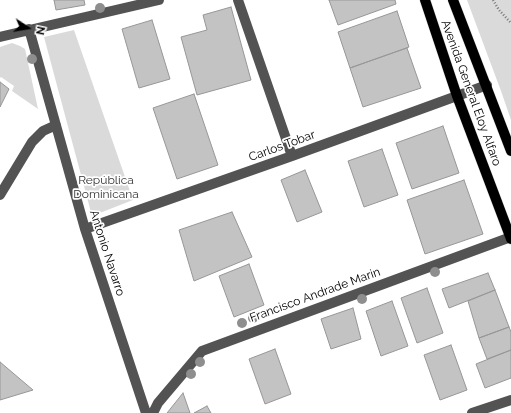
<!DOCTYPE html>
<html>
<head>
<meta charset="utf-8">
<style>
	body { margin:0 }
	#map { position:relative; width:511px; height:413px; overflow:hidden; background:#fff; font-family:Raleway,sans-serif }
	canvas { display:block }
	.north { position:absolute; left:8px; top:8px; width:40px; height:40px; -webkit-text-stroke:3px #fff; paint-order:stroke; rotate:102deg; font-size:11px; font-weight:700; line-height:16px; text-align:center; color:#000 }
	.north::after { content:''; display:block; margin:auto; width:14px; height:18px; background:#000; clip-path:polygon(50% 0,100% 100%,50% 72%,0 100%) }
</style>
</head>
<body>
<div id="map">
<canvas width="511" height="413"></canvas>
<div class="north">N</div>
</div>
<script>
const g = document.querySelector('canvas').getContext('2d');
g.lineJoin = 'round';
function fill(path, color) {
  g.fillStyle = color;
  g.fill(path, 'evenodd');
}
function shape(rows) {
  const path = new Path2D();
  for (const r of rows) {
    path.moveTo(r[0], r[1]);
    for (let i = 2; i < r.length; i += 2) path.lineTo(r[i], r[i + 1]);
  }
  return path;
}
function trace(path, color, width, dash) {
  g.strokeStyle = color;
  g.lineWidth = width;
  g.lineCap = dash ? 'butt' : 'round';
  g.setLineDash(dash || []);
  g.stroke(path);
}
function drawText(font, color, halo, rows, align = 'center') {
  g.font = font + ' Raleway,sans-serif';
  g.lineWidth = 3.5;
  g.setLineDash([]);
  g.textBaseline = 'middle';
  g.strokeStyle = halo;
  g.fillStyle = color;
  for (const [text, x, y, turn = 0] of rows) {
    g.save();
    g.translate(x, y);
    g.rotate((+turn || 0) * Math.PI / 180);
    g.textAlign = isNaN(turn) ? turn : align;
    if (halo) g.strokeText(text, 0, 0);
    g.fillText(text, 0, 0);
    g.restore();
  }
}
fill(shape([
	[467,0,511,0,511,120,501,91],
	[74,30,133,200,92,216,44,37],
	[12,43,20,46,25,49,38,109,12,91,14,86,1,77,0,78,0,47]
]), '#dadada');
const building = shape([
	[54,0,84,0,85,5,56,10,54,0],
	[329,0,395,0,396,4,338,25,329,0],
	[231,7,251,80,197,95,181,37,207,30,203,15,231,7],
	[397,11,409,47,350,68,338,32,397,11],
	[152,20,170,79,139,88,122,29,152,20],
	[407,48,421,88,363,107,350,68,407,48],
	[0,82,9,89,0,107,0,82],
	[194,94,218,165,177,179,153,108,194,94],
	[443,126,459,173,412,189,396,143,443,126],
	[382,149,398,195,364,207,348,161,382,149],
	[305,170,322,212,297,222,281,180,305,170],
	[464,180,483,234,425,254,407,200,464,180],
	[232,212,252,257,194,281,179,230,232,212],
	[249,264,264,305,234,317,219,276,249,264],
	[488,273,495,290,449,308,442,289,488,273],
	[427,288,443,333,417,343,401,298,427,288],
	[495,290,509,327,479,338,468,301,495,290],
	[392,301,408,346,381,356,366,311,392,301],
	[353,308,361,339,331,349,321,319,353,308],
	[509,327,511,332,511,350,487,359,479,338,509,327],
	[451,345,467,390,440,400,424,355,451,345],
	[275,349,291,394,265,404,249,359,275,349],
	[511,350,511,378,485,388,476,364,511,350],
	[0,362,33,390,0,400,0,362],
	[183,393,190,413,167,413,183,393],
	[207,406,211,413,194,413,207,406]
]);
fill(building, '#c3c3c3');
trace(building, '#979797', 1);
const major = shape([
	[425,0,457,96,511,239],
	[453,0,511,151]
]);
trace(major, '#dbdbdb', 11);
trace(shape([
	[493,0,499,10,511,23]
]), '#757575', 2.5, [1, 2]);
trace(shape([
	[238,0,292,156],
	[29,29,85,229,146,413],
	[0,37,159,0],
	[0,195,32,142,43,131,56,125],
	[85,229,292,156,487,85],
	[153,413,158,403,202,351,511,237],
	[472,413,511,400]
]), '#535353', 10);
trace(major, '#000', 10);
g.fillStyle = '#8e8e8e';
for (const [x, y] of [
	[100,8],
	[32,59],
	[435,272],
	[362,299],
	[253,318],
	[242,323],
	[200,362],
	[191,374]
]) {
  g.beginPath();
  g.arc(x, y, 5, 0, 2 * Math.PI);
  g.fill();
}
drawText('12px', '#000', '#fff', [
	["Avenida General Eloy Alfaro",471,93,70],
	["Carlos Tobar",282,146,-20],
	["Antonio Navarro",107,253,72],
	["Francisco Andrade Marin",315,295,-20]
]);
drawText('12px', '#313131', '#fff', [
	["República",106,180],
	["Dominicana",106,194]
]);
</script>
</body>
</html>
